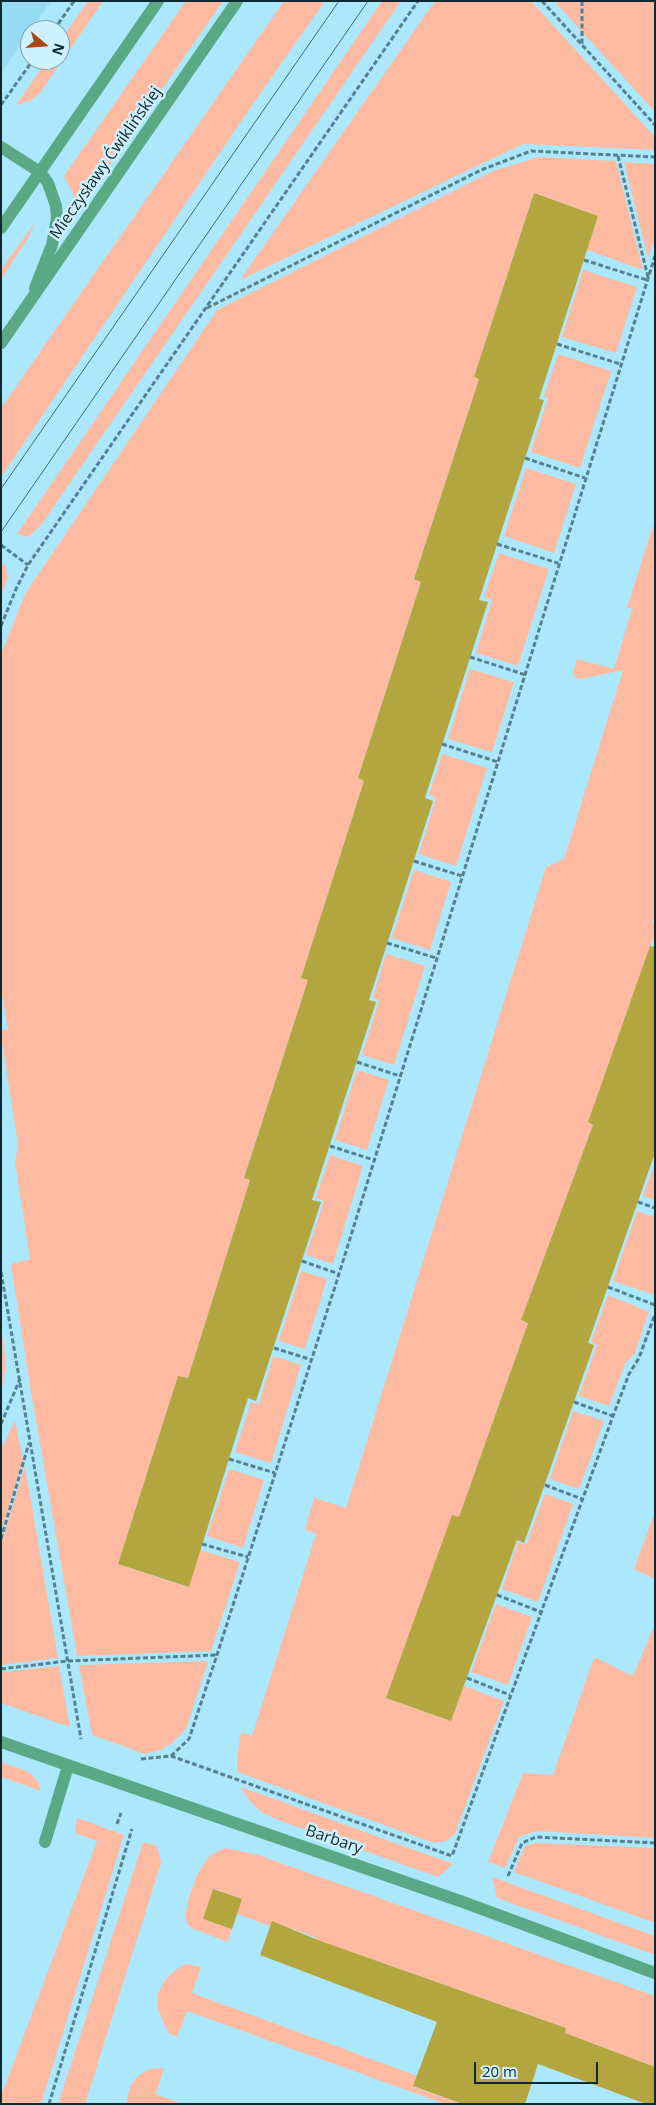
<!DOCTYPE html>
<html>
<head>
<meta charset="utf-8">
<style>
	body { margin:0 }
	#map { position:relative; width:656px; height:2105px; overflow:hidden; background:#abe8fd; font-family:"Open Sans",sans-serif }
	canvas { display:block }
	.frame { position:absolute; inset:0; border:2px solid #102830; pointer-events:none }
	.north { position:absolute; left:20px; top:20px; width:50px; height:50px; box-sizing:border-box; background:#cef1fe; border:1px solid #82a1ac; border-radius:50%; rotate:108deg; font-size:14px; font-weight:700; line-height:20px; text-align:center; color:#102830 }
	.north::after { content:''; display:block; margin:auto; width:18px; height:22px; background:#aa4516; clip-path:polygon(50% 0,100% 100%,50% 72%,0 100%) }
	.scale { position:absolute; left:474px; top:2062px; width:124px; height:22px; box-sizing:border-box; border:2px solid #102830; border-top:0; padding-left:6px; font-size:15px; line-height:18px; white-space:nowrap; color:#102830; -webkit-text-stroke:4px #cef1fe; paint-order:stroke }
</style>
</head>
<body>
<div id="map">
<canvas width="656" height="2105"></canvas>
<div class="frame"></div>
<div class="north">N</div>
<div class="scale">20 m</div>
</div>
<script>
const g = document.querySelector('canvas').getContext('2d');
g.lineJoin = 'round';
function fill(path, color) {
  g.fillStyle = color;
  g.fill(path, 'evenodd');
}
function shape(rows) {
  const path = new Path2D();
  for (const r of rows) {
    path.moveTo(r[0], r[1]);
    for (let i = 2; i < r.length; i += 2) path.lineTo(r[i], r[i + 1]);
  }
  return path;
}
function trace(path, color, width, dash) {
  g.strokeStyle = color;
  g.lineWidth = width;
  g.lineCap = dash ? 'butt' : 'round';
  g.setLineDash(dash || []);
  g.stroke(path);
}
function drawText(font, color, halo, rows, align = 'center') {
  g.font = font + ' "Open Sans",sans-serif';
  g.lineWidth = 5;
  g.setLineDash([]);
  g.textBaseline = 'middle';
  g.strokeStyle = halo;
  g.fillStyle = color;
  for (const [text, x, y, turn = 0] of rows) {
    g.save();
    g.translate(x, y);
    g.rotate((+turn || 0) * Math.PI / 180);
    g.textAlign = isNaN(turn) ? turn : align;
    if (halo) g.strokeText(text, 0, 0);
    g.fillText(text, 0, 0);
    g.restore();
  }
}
fill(shape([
	[1,1,51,1,1,73]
]), '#96dbf2');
fill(shape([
	[88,1,103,1,40,93,30,101,16,105,47,60,60,60,60,41],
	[186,1,223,1,80,208,64,176],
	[284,1,325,1,242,120,1,477,1,408],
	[382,1,401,1,41,525,28,537,17,534],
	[435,1,531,1,655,137,655,150,523,144,240,280],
	[554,1,655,1,655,112],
	[539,157,616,161,643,270,587,250,598,216,534,193,474,377,479,379,414,579,421,582,358,778,364,781,301,978,308,980,244,1177,250,1180,188,1378,178,1376,118,1564,188,1587,200,1550,240,1562,211,1651,77,1656,31,1392,11,1264,30,1259,15,1162,18,1145,1,1036,1,1029,8,1030,1,989,1,654,25,594,217,310,493,171],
	[624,162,655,164,655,236,648,258],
	[35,222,27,240,1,279,1,270],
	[583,270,637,287,616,353,562,337],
	[558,354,611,371,580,468,531,452,548,398,544,396],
	[526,468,576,484,554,553,504,536],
	[655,520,655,914,652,923,655,925,655,933,588,1122,593,1125,521,1320,528,1323,459,1517,386,1698,451,1721,464,1686,504,1701,455,1834,446,1841,434,1843,237,1772,237,1757,241,1732,252,1736,316,1534,305,1530,314,1498,346,1508,546,867,564,859,623,670,581,679,575,678,573,672,577,659,614,669,632,609,627,607],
	[499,553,549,569,518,666,476,653,492,600,484,597],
	[1,563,6,566,7,579,1,595],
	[470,669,514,682,492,752,448,739],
	[442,754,487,768,456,866,419,854,436,798,429,795],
	[414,870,451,882,430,950,392,938],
	[386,954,425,966,394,1065,362,1055,379,1001,373,998],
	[357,1070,389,1080,367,1150,335,1140],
	[330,1155,363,1166,333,1264,306,1255,324,1201,316,1198],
	[655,1163,655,1200,643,1196],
	[637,1211,655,1217,655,1295,613,1281],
	[301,1271,327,1279,305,1349,279,1341],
	[608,1295,649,1312,635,1353,625,1364,609,1406,579,1396,597,1345,591,1342],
	[1,1326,6,1364,1,1394],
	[273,1356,301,1365,271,1463,235,1452,251,1402,259,1404],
	[573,1411,604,1421,579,1489,550,1479],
	[15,1421,23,1460,1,1533,1,1449],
	[25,1466,58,1658,1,1665,1,1544],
	[229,1469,264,1480,243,1548,207,1536],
	[545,1494,573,1504,538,1602,502,1589,518,1542,526,1545],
	[655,1511,655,1579,634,1569],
	[496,1604,532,1617,508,1685,471,1672],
	[655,1624,655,1838,536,1831,519,1837,505,1868,488,1862,523,1773,553,1775,594,1657,633,1676],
	[208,1661,186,1729,172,1743,160,1750,145,1754,92,1735,79,1665],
	[59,1666,70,1727,1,1703,1,1672],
	[1,1762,29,1772,38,1782,41,1791,1,1777],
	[241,1787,453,1864,438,1877,275,1819,260,1811,248,1799],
	[77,1818,124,1835,41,2104,1,2104,1,2096,97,1841,75,1833],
	[143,1842,157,1846,161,1863,85,2104,58,2104],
	[537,1843,655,1848,655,1923,514,1872,525,1846],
	[225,1848,258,1855,655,1996,655,2067,565,2033,566,2028,360,1955,359,1958,314,1942,315,1937,273,1922,270,1926,237,1914,242,1899,214,1889,203,1919,232,1929,228,1942,193,1929,187,1924,185,1916,189,1897,198,1873,210,1855],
	[492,1877,655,1936,655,1955,497,1898],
	[186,1964,201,1967,192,1993,417,2076,414,2087,463,2104,445,2104,187,2011,177,2037,168,2033,157,2007,158,1993,166,1979,175,1970],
	[164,2068,156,2094,182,2104,126,2104,130,2086,139,2075,150,2069]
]), '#ffbba1');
fill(shape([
	[534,193,598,216,539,399,544,400,479,600,488,602,425,798,433,801,369,1000,376,1002,312,1200,321,1202,256,1401,248,1398,189,1587,118,1564,178,1376,188,1378,250,1180,244,1178,308,980,301,978,364,781,358,778,421,582,414,579,479,379,474,377],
	[650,946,655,947,655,1153,588,1343,594,1345,524,1543,517,1540,451,1721,386,1698,452,1515,459,1517,528,1323,521,1320,593,1125,588,1122],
	[213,1889,242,1899,232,1929,203,1919],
	[272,1921,315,1939,566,2028,565,2033,655,2067,655,2104,646,2104,538,2064,525,2104,463,2104,413,2086,437,2022,260,1955]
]), '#b3a63f');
trace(shape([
	[542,1,655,125],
	[582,1,582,45],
	[54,30,74,1],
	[1,105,33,60],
	[618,156,648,277],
	[584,260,647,280],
	[207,308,481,170,531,151,655,157],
	[557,344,620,364],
	[525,458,585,478],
	[497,544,558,563],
	[1,545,28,565],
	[1,626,16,589,28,565,418,1],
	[470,657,526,675],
	[442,744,498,762],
	[414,861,462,876],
	[387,943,436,958],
	[357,1062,400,1076],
	[330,1146,374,1160],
	[638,1202,655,1208],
	[302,1261,339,1274],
	[1,1272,81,1739],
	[608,1287,655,1305],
	[274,1348,312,1360],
	[574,1402,613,1416],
	[1,1424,20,1379],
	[229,1459,275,1473],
	[545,1485,582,1499],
	[1,1539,29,1443],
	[202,1544,248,1557],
	[497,1595,541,1612],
	[1,1669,67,1661,217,1655],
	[467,1678,510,1695],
	[171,1756,189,1739,217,1655,339,1274,655,256],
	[141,1759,171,1756,452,1856,613,1416,629,1374,639,1358,655,1314],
	[117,1824,121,1813],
	[508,1876,522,1843,536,1837,655,1843],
	[49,2104,132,1829]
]), '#57808e', 3, [5, 2.5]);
trace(shape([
	[1,147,40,172,48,183,56,206,57,218,52,245,35,288],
	[45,1842,68,1766]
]), '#5aa984', 12);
trace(shape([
	[1,1742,463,1902,655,1973]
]), '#5aa984', 12);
trace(shape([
	[1,228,158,1],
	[1,343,237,1]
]), '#5aa984', 12);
trace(shape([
	[1,489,339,1],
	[1,532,368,1]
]), '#456976', 1);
drawText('16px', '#102830', '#cef1fe', [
	["Mieczysławy Ćwiklińskiej",106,163,-55],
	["Barbary",334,1840,19]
]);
</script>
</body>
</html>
